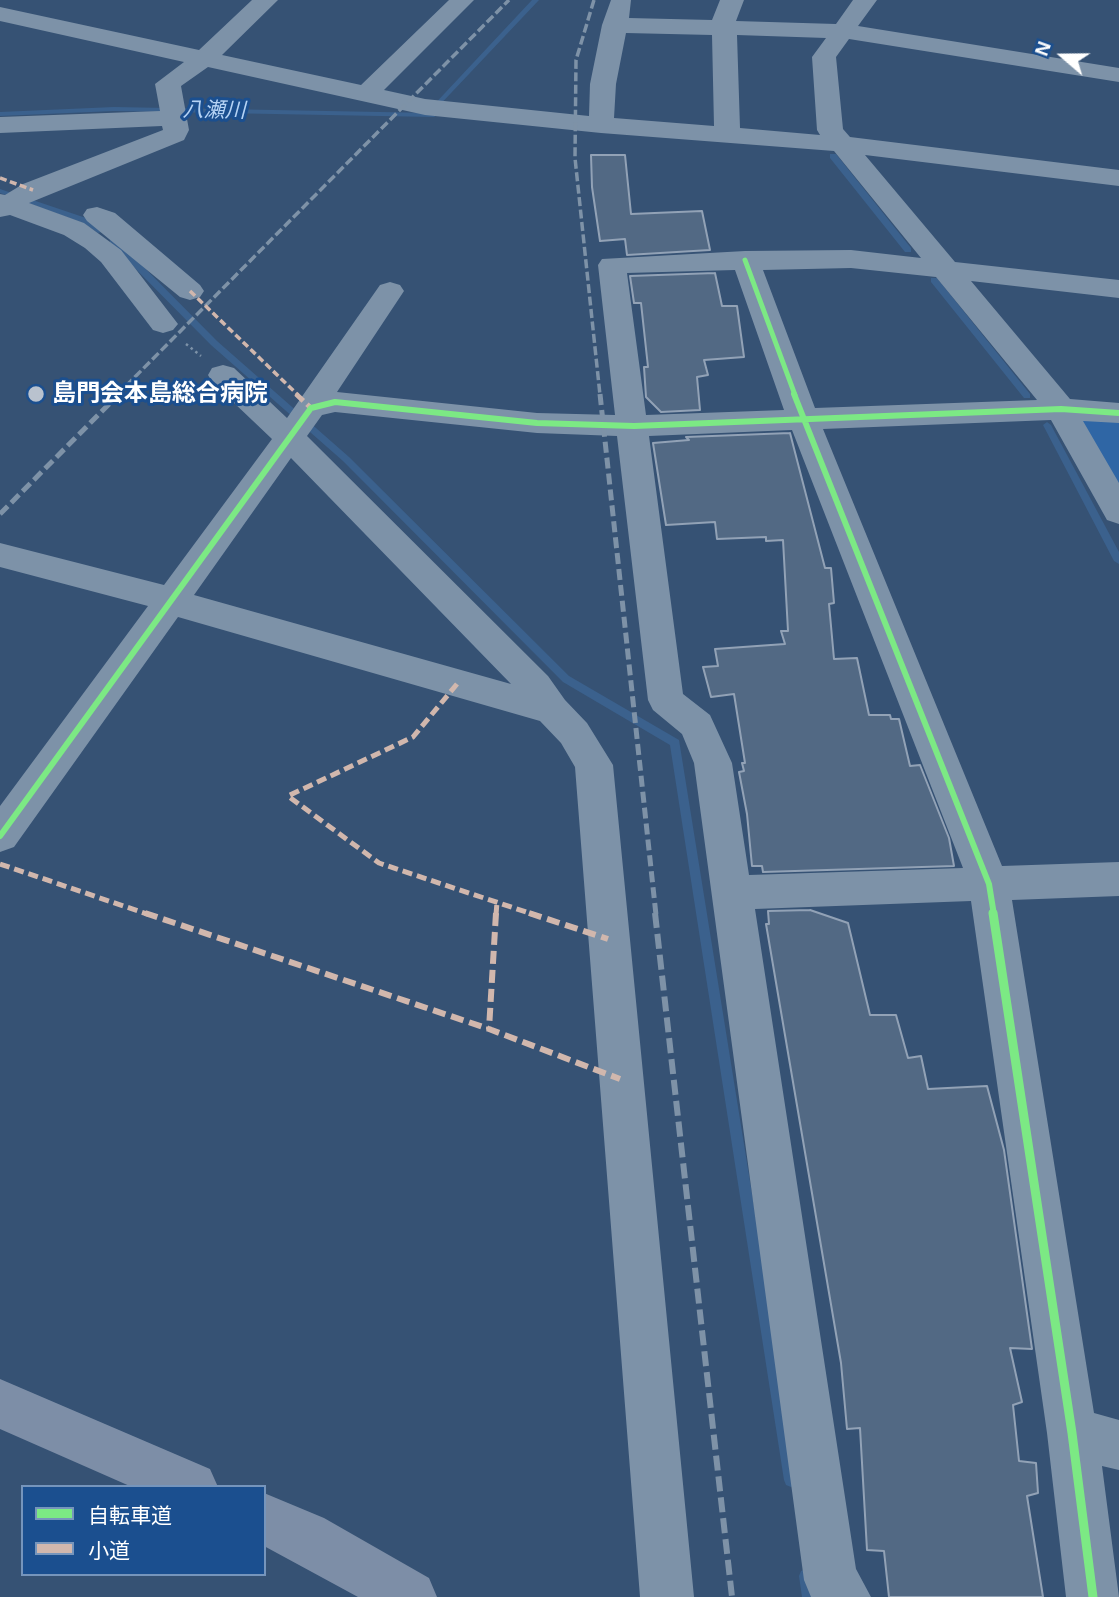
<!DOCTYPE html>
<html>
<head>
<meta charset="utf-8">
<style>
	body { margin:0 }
	#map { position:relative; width:1119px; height:1597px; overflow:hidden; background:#365274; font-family:Arial,"Noto Sans JP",sans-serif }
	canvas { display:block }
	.legend { position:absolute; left:21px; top:1485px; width:245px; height:91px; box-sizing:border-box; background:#1b4f8f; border:2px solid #7695bc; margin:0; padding:9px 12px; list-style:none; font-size:21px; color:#fff }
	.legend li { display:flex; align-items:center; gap:14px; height:35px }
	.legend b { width:35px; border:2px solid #7695bc }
	.north { position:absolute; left:1028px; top:21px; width:70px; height:70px; -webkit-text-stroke:5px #1b4f8f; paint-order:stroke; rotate:290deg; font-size:19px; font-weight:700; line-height:28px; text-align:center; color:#fff }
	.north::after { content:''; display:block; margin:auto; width:24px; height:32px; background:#fff; clip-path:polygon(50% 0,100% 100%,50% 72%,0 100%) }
</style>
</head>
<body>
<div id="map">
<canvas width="1119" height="1597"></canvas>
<ul class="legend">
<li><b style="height:9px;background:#7ce984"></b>自転車道</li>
<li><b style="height:9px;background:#d1b7ad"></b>小道</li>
</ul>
<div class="north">N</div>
</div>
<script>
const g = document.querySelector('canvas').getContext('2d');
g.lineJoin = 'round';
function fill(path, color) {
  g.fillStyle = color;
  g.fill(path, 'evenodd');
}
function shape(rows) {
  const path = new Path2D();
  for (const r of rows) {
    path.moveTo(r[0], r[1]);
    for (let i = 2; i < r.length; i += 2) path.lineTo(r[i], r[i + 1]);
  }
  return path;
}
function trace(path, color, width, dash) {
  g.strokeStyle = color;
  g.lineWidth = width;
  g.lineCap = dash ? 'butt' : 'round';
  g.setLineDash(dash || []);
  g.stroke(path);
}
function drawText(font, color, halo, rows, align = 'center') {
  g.font = font + ' Arial,"Noto Sans JP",sans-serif';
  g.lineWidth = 6;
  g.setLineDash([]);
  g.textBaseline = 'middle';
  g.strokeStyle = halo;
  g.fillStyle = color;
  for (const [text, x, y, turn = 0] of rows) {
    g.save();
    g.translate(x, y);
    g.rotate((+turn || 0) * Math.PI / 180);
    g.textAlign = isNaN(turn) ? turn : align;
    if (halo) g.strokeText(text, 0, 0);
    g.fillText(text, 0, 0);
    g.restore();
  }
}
fill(shape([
	[1061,409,1119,413,1119,512]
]), '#2f66a5');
fill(shape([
	[532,0,539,0,434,111,430,111,430,109,532,0],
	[114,107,434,113,437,115,434,117,114,111,0,116,0,112,114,107],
	[830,154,836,154,911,248,911,252,905,252,830,158,830,154],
	[0,189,89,219,105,231,98,233,83,223,0,193,0,189],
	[110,239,116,239,217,341,349,457,569,676,679,740,798,1480,796,1485,791,1487,786,1485,784,1480,670,745,563,682,343,461,211,345,110,243,110,239],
	[931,278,937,278,1030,394,1030,398,1024,398,931,282,931,278],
	[1047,422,1051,425,1119,552,1119,564,1114,561,1043,425,1047,422],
	[806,1569,811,1571,813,1576,816,1597,802,1597,799,1576,801,1571,806,1569]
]), '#3b618d');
const building = shape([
	[591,155,625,155,631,214,702,211,710,250,627,255,625,239,600,241,592,187,591,155],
	[715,273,722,306,737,306,744,357,704,360,708,375,697,377,700,410,661,412,646,397,644,367,648,367,641,303,634,303,630,276,715,273],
	[790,433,825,568,831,568,834,603,829,604,834,659,857,658,869,715,890,715,891,719,899,719,910,766,920,765,949,838,954,866,763,872,762,866,752,866,747,814,739,772,744,771,742,763,745,763,734,694,711,697,703,667,718,666,715,649,785,644,781,631,788,631,783,540,766,541,766,537,717,539,715,522,666,525,653,443,689,440,686,437,790,433],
	[810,910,848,923,870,1015,896,1015,908,1058,921,1056,928,1089,987,1086,1004,1150,1032,1349,1010,1348,1022,1402,1013,1405,1019,1461,1036,1463,1038,1493,1027,1496,1043,1597,889,1597,884,1551,867,1550,860,1428,847,1429,841,1363,766,924,769,924,768,911,810,910]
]);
fill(building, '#526984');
trace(building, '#92a2b6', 2);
trace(shape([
	[186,344,201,356]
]), '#7d92a8', 2.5, [2.5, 3.5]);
fill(shape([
	[252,0,278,0,222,55,361,85,449,0,474,0,384,90,425,99,589,116,590,84,602,25,611,0,631,0,629,18,712,20,720,0,744,0,736,21,836,24,853,0,877,0,858,26,1119,68,1119,82,849,39,836,57,843,129,850,137,1119,170,1119,186,865,155,955,262,1119,280,1119,298,971,281,1070,399,1119,403,1119,423,1083,421,1119,483,1119,524,1107,520,1051,420,823,429,1002,866,1119,862,1119,896,1012,900,1094,1413,1119,1420,1119,1470,1102,1466,1119,1597,1066,1597,1047,1433,971,901,755,909,856,1569,871,1597,811,1597,804,1580,694,763,682,734,653,710,648,700,617,436,537,433,335,412,322,415,307,436,548,676,565,700,587,723,613,765,694,1597,640,1597,575,767,561,743,540,721,178,617,14,847,0,852,0,806,148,606,0,567,0,543,164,585,272,439,212,382,208,375,212,368,223,365,234,368,287,418,380,285,390,282,400,285,404,291,337,392,537,413,615,415,598,265,602,259,745,251,851,250,921,258,834,151,601,133,425,115,208,67,181,86,189,130,184,140,29,203,84,223,121,250,178,324,173,330,163,333,153,330,101,262,85,248,64,235,10,215,0,217,0,194,5,195,23,184,163,130,162,126,0,133,0,117,160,111,155,84,184,62,0,21,0,7,199,50,252,0],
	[626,33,712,35,714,126,614,118,616,84,626,33],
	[737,35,826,38,812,57,817,130,820,135,740,128,737,35],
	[851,268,936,277,1037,400,815,408,763,270,851,268],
	[735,270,784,410,646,415,627,273,735,270],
	[792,430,963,868,749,875,732,763,710,715,683,694,649,436,792,430],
	[291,458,511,684,194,595,291,458],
	[97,207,115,213,200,285,204,291,200,297,190,300,180,297,87,221,83,215,87,209,97,207]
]), '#7d92a8');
fill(shape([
	[0,1379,210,1469,218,1487,132,1487,0,1429,0,1379],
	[264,1493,324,1518,429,1578,437,1597,358,1597,264,1546,264,1493]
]), '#7d8ea7');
trace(shape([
	[594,0,576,60,575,158,600,395],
	[117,395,509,0]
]), '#7e92a7', 3.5, [9, 3.5]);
trace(shape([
	[600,394,656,915],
	[0,514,119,394]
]), '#7e92a7', 5, [11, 5]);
trace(shape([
	[655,913,732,1597]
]), '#7e92a7', 6, [15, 6]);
trace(shape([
	[0,178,33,190],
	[190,291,298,395]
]), '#d1b7ad', 3.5, [7, 3.5]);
trace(shape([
	[296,394,311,408],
	[457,684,413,737,288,796,379,863,535,915],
	[0,864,150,915],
	[496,915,497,902]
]), '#d1b7ad', 5, [10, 5]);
trace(shape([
	[145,913,489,1029],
	[496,913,489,1029,620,1079],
	[529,913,608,939]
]), '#d1b7ad', 6, [13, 6]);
trace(shape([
	[745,260,795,395]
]), '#7ce984', 5);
trace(shape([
	[794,394,989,884,994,915],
	[0,836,311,408,335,402,537,423,634,426,1061,409,1119,413]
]), '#7ce984', 6);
trace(shape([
	[993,913,1072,1433,1093,1597]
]), '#7ce984', 9);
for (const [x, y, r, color] of [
	[36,394,9,"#b9c2ce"]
]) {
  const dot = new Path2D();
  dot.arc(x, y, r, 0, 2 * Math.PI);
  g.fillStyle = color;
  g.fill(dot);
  trace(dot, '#1b4f8f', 2.5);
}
drawText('italic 21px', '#b5d3f5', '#1b4f8f', [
	["八瀬川",214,111,1]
]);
drawText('bold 24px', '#fff', '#1b4f8f', [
	["島門会本島総合病院",52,394]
], 'left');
</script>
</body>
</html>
